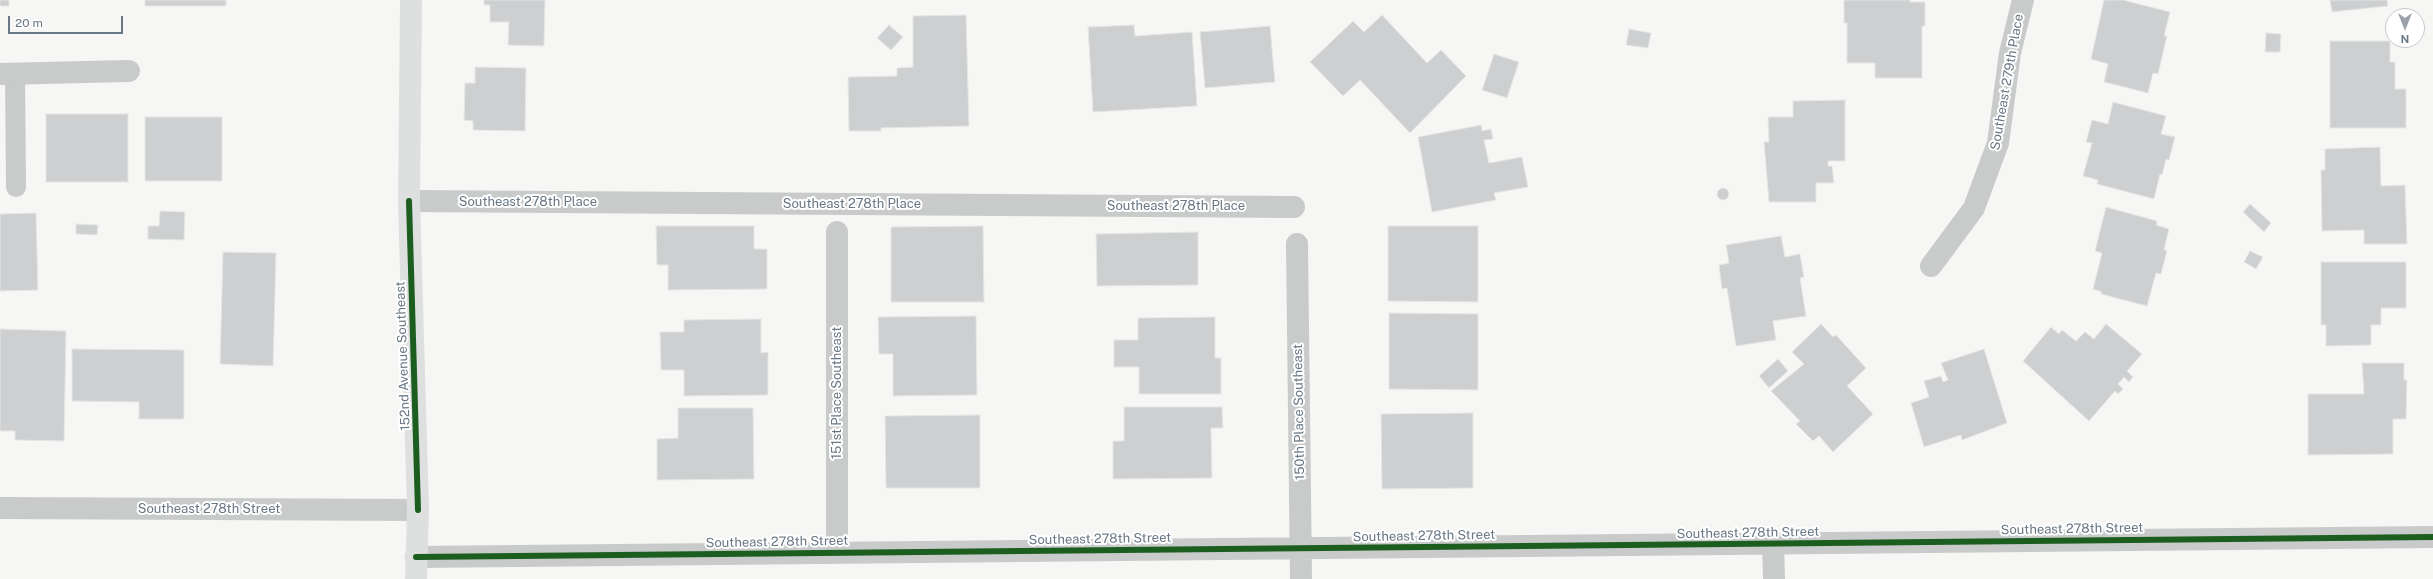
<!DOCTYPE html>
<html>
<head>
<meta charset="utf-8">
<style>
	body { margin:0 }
	#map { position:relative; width:2433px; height:579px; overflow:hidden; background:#f6f6f5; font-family:"Public Sans",sans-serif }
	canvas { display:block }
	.north { position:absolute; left:2385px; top:8px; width:40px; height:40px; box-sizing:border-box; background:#fff; border:1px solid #c3c9ce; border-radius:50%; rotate:180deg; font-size:11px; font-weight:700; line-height:16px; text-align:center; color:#687784 }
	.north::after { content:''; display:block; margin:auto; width:14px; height:18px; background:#9aa3ac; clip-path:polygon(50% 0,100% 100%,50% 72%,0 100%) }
	.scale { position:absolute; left:8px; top:16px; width:115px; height:18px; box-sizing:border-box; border:2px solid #687784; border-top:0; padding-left:5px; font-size:12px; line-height:14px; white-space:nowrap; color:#687784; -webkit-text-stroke:3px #fff; paint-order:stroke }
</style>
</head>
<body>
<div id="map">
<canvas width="2433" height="579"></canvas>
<div class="north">N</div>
<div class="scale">20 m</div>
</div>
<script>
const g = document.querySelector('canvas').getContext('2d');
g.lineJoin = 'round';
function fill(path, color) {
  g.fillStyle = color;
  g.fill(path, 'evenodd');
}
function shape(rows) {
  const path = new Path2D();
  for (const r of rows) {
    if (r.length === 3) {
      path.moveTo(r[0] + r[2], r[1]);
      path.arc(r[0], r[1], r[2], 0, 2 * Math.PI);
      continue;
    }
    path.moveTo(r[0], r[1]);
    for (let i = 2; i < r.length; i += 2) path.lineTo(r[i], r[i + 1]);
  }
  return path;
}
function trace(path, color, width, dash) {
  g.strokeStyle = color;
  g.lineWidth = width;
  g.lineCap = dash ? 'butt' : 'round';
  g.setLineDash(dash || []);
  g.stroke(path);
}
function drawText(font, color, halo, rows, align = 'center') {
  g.font = font + ' "Public Sans",sans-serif';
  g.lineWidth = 4;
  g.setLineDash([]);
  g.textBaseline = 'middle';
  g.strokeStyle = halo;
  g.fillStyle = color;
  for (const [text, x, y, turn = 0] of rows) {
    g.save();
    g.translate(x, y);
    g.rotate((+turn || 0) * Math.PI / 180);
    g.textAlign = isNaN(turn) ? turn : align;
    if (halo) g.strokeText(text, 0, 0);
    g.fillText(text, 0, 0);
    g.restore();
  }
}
const building = shape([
	[0,0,9,0,9,6,0,6,0,0],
	[145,0,226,0,226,6,145,6,145,0],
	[484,0,545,0,544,46,508,45,509,22,490,22,490,5,484,5,484,0],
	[1844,0,1910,0,1910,2,1925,2,1925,26,1922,26,1922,78,1875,78,1875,63,1847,63,1847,23,1844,23,1844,0],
	[2104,0,2123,0,2170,12,2164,36,2167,36,2158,74,2153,73,2148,93,2104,82,2108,64,2091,59,2104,0],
	[2330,0,2387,0,2388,6,2332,12,2330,0],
	[966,15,969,126,881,128,881,131,849,131,848,77,897,76,897,68,913,67,913,16,966,15],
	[1382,15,1427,63,1441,50,1466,76,1410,133,1360,80,1343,96,1310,62,1353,21,1364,32,1382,15],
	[889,25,903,37,891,50,877,38,889,25],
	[1134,25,1135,36,1192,32,1197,106,1093,112,1088,27,1134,25],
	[1270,26,1275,82,1205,88,1200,32,1270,26],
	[1629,29,1651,33,1648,48,1626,45,1629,29],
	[2266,33,2281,34,2280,52,2265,52,2266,33],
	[2330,41,2390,41,2390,62,2395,62,2395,89,2406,89,2406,128,2330,128,2330,41],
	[1494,54,1519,62,1507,98,1482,90,1494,54],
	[475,67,526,68,525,131,473,130,473,121,464,120,465,83,475,83,475,67],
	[1845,100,1845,161,1828,161,1828,166,1832,166,1834,183,1816,183,1816,202,1769,202,1764,142,1769,142,1768,117,1793,117,1793,101,1845,100],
	[2113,102,2166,116,2161,134,2175,137,2169,160,2166,159,2162,175,2160,174,2154,199,2097,184,2098,180,2083,176,2092,143,2086,142,2092,120,2108,124,2113,102],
	[46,114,128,114,128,182,46,182,46,114],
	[145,117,222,117,222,181,145,181,145,117],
	[1481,125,1482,131,1491,129,1493,139,1484,140,1489,163,1522,157,1528,187,1494,193,1496,200,1432,212,1418,137,1481,125],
	[2380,147,2381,186,2405,185,2407,244,2364,244,2364,230,2322,231,2321,170,2325,170,2325,149,2380,147],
	[1723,194,6],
	[2250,204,2271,223,2264,232,2243,212,2250,204],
	[2106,207,2157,221,2156,225,2169,229,2164,250,2167,251,2161,274,2156,273,2147,306,2101,294,2102,292,2093,289,2102,253,2095,251,2106,207],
	[160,211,185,212,184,240,148,239,148,226,159,226,160,211],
	[36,213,38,290,0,291,0,214,36,213],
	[76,224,98,225,97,235,76,234,76,224],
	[656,226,754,226,754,249,767,249,767,289,668,290,668,265,657,265,656,226],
	[983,226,984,302,891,302,891,227,983,226],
	[1388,226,1478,226,1478,302,1388,301,1388,226],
	[1198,232,1198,285,1097,286,1096,234,1198,232],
	[1781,236,1785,257,1800,254,1804,277,1800,278,1806,316,1773,321,1776,340,1736,346,1727,288,1722,289,1719,265,1729,263,1726,245,1781,236],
	[2250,251,2263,257,2256,269,2244,262,2250,251],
	[223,252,276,253,273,366,220,364,223,252],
	[2321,262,2406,262,2406,308,2381,308,2381,325,2371,325,2371,345,2326,346,2326,325,2321,325,2321,262],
	[1389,313,1478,314,1478,390,1389,389,1389,313],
	[976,316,977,395,893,396,893,354,879,354,878,317,976,316],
	[1215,317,1215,358,1221,358,1221,394,1139,394,1139,367,1114,367,1114,340,1138,340,1138,318,1215,317],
	[761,319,761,353,768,352,768,395,684,396,684,370,661,370,660,332,684,332,684,320,761,319],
	[1821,324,1833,337,1836,335,1866,368,1847,386,1873,414,1833,452,1819,436,1813,441,1796,424,1800,421,1771,391,1804,364,1792,352,1821,324],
	[2106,324,2142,354,2127,371,2133,377,2129,382,2124,377,2118,384,2123,389,2118,394,2115,391,2089,421,2023,361,2051,327,2059,334,2062,330,2076,341,2085,332,2094,339,2106,324],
	[0,329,66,331,64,441,15,440,15,431,0,431,0,329],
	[72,349,184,350,184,419,139,419,139,402,72,401,72,349],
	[1984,349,2007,423,1962,440,1961,435,1924,447,1911,403,1929,397,1924,381,1941,376,1943,382,1948,380,1941,363,1984,349],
	[1778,359,1788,371,1769,388,1759,376,1778,359],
	[2362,363,2404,363,2404,380,2407,380,2406,419,2393,419,2393,454,2308,455,2308,394,2364,394,2362,363],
	[1124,407,1222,407,1223,428,1211,428,1212,478,1113,479,1113,441,1124,441,1124,407],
	[678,408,753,408,754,479,657,480,657,439,678,438,678,408],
	[1473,413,1473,488,1382,489,1381,414,1473,413],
	[980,415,980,488,886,488,885,416,980,415]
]);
fill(building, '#cdcfd0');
trace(building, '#e6e6e5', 1);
trace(shape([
	[15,73,16,187]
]), '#c9caca', 20);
trace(shape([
	[0,74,129,71],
	[409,201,1294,207],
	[837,232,837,553],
	[1297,244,1301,579],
	[1931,266,1974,208,1998,143,2010,53,2023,0],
	[0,508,418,510],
	[1773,543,1774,579],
	[416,557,2433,537]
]), '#c9caca', 22);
trace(shape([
	[411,0,409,201,418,510,416,579]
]), '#dedfdf', 22);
trace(shape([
	[409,201,418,510],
	[416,557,2433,537]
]), '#1b5e20', 6);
drawText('13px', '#687784', '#fff', [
	["Southeast 279th Place",2007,82,-80],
	["Southeast 278th Place",528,202],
	["Southeast 278th Place",852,204],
	["Southeast 278th Place",1176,206],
	["152nd Avenue Southeast",403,356,-92],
	["151st Place Southeast",837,393,-90],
	["150th Place Southeast",1299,412,-91],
	["Southeast 278th Street",209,509],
	["Southeast 278th Street",2072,529,-1],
	["Southeast 278th Street",1748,533,-1],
	["Southeast 278th Street",1424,536,-1],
	["Southeast 278th Street",1100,539,-1],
	["Southeast 278th Street",777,542,-1]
]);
</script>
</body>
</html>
